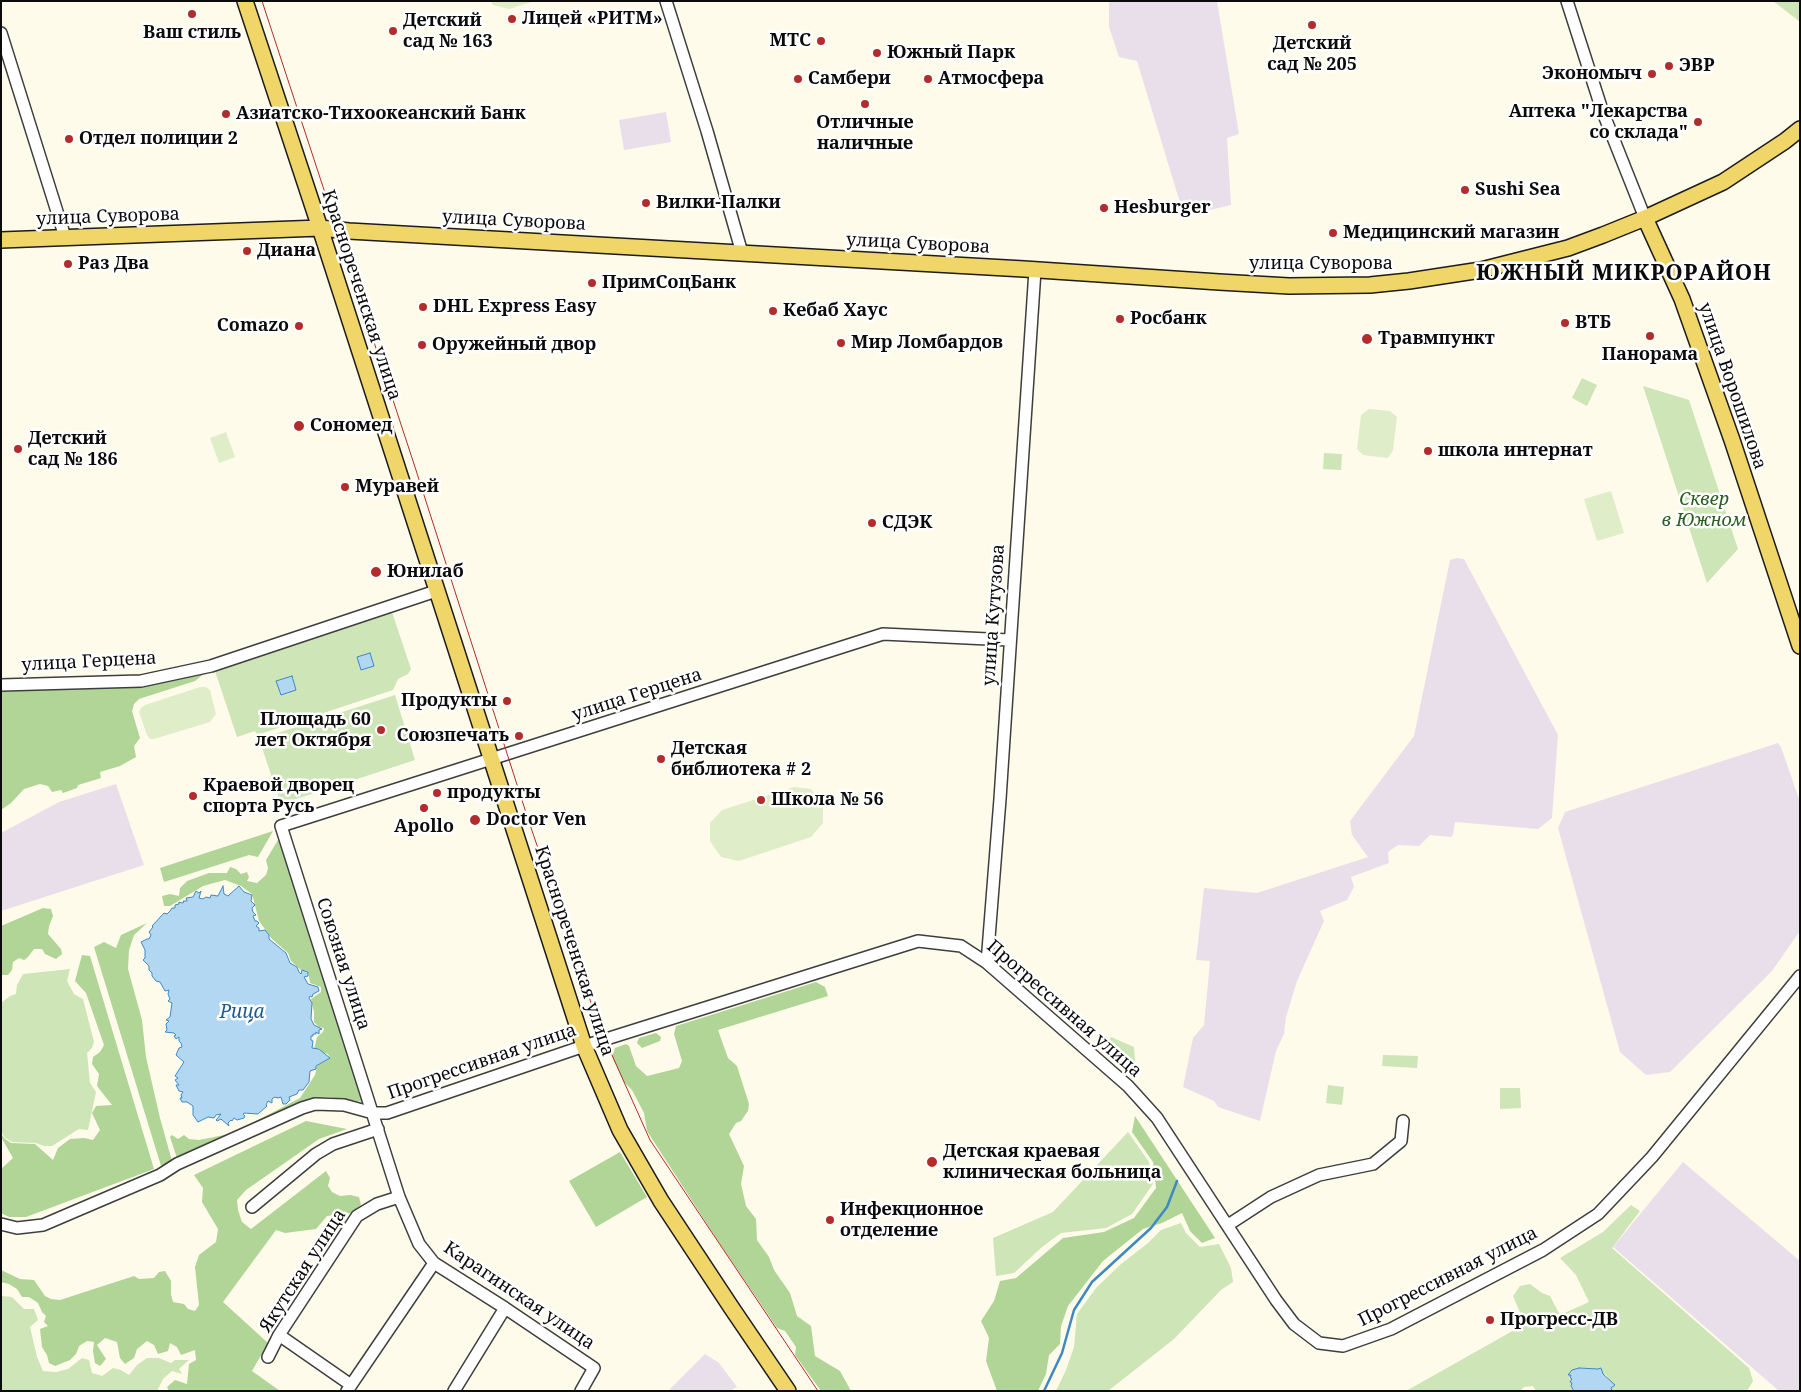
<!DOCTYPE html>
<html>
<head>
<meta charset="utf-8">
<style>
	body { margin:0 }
	#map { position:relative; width:1801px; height:1392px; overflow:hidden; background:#fefbea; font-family:"Noto Serif",serif }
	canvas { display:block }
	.frame { position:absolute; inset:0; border:2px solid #0b0b0b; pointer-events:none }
</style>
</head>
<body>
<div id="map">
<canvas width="1801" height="1392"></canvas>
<div class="frame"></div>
</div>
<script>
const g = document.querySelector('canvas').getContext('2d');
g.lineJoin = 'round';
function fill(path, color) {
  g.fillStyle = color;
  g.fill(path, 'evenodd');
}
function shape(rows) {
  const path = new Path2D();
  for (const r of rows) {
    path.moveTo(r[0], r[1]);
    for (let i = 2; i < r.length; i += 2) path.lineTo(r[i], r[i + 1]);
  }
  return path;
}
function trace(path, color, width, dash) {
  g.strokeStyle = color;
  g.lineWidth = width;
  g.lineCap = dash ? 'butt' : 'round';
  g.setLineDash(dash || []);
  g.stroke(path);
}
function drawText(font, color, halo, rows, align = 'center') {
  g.font = font + ' "Noto Serif",serif';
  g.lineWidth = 5;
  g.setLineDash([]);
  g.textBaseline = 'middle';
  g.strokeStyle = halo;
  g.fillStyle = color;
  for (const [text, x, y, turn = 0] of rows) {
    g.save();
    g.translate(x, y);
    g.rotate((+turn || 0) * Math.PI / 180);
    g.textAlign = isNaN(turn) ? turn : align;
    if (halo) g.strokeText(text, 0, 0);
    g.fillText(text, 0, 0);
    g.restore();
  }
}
fill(shape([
	[1109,1,1217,1,1239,134,1227,138,1231,205,1184,216,1137,61,1119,57,1109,27],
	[666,112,671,142,624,150,619,120],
	[1457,558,1464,559,1558,735,1552,818,1538,829,1455,822,1453,835,1451,837,1430,835,1419,846,1398,845,1388,852,1389,863,1351,877,1354,887,1347,900,1320,911,1324,921,1297,981,1286,1017,1284,1034,1276,1051,1260,1121,1218,1107,1214,1101,1183,1087,1193,1038,1204,1025,1210,961,1196,960,1204,888,1257,893,1368,857,1352,835,1350,821,1414,736,1450,560],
	[1778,743,1781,747,1800,802,1800,931,1772,971,1670,1072,1646,1075,1620,1052,1558,828,1565,812],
	[116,784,144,865,1,911,1,833,59,802],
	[1683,1162,1800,1261,1800,1391,1779,1391,1613,1247],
	[705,1354,719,1363,737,1387,730,1391,668,1391]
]), '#e9dfea');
fill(shape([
	[1773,1,1800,1,1800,22],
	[1582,378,1597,385,1587,406,1572,398],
	[1643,386,1689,400,1738,549,1707,583],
	[1324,453,1342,454,1341,470,1323,469],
	[392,612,411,669,408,674,398,679,393,690,257,735,255,731,237,737,215,671],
	[395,695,415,760,281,804,259,739],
	[70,969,67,981,74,994,83,999,94,1042,92,1048,87,1053,90,1083,96,1092,88,1130,79,1129,52,1146,44,1146,36,1143,12,1142,5,1138,1,1131,1,1003,10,996,16,994,17,985,23,974],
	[1111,1037,1134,1047,1136,1072,1106,1047],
	[1383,1055,1418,1056,1417,1068,1382,1066],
	[1328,1085,1344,1087,1342,1105,1326,1103],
	[1500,1088,1520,1088,1521,1108,1500,1109],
	[1128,1132,1149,1162,1153,1184,1132,1214,1106,1228,1061,1233,1042,1247,1014,1273,996,1276,993,1238,1053,1212],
	[1631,1205,1640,1211,1612,1248,1749,1368,1753,1381,1747,1391,1612,1391,1612,1384,1606,1375,1603,1374,1601,1368,1598,1369,1579,1368,1572,1370,1570,1374,1572,1379,1571,1387,1574,1391,1536,1391,1533,1386,1524,1387,1520,1391,1406,1391,1525,1324,1513,1296,1520,1286,1530,1284,1542,1293,1550,1296,1560,1315,1589,1302,1576,1275,1560,1258,1603,1232],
	[1181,1223,1186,1233,1200,1247,1219,1244,1231,1268,1233,1282,1221,1290,1174,1339,1108,1391,1056,1391,1066,1370,1074,1347,1077,1314,1096,1288,1121,1264,1148,1243,1161,1230],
	[1,1296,12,1297,24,1309,34,1309,38,1320,30,1327,37,1357,43,1371,56,1372,68,1369,82,1358,89,1360,92,1373,102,1376,113,1368,121,1370,129,1375,137,1365,147,1358,159,1358,171,1363,175,1360,189,1360,179,1369,182,1374,172,1371,163,1379,157,1391,1,1391]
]), '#cde5b7');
fill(shape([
	[209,670,195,681,139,699,134,704,132,711,140,738,134,746,136,757,120,766,100,772,101,778,78,785,77,788,63,793,61,790,52,792,48,786,40,784,24,789,11,803,1,810,1,691],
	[273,831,258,857,249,855,164,882,160,868],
	[281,835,364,1102,328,1097,317,1098,307,1100,261,1121,256,1121,300,1098,315,1075,317,1066,330,1058,328,1054,322,1052,319,1048,314,1049,317,1037,323,1032,324,1028,319,1027,314,1022,314,1012,311,999,321,992,321,987,310,983,308,971,301,970,291,961,288,953,272,939,259,921,252,894,241,886,225,880,203,886,170,906,164,906,162,896,170,894,179,896,180,888,187,881,209,873,227,873,230,867,236,869,241,874,247,872,249,877,247,881,257,883,266,875,268,868,266,860],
	[43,908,51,909,53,916,49,926,48,934,61,949,62,954,56,959,45,954,42,949,34,949,28,957,24,960,19,958,13,962,12,970,8,975,1,975,1,926],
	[147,923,134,935,129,950,128,969,142,1020,146,1057,160,1118,172,1161,161,1166,94,947,104,942,116,948,121,935],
	[82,955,90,956,154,1169,26,1217,9,1217,1,1213,1,1169,13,1158,1,1137,1,1134,5,1139,11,1143,35,1144,53,1160,58,1148,70,1139,84,1138,93,1140,100,1130,92,1113,96,1106,112,1105,97,1086,99,1074,92,1064,93,1057,100,1052,104,1045,86,993,75,981],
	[816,982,825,987,828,996,718,1030,728,1058,737,1066,749,1104,748,1111,741,1121,736,1123,729,1134,744,1166,741,1184,746,1206,756,1219,757,1240,769,1257,774,1270,790,1293,797,1316,811,1326,815,1356,840,1371,851,1391,821,1391,795,1355,796,1347,785,1331,777,1328,716,1238,647,1131,644,1113,632,1090,624,1082,612,1057,615,1048,626,1044,629,1046,636,1066,647,1076,679,1068,682,1061,674,1034,676,1026],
	[656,1033,661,1037,660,1041,642,1048,637,1043,639,1038],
	[1135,1116,1215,1238,1202,1243,1190,1231,1182,1213,1162,1223,1143,1229,1103,1261,1068,1306,1061,1326,1060,1344,1049,1355,1046,1374,1038,1391,997,1391,986,1361,989,1338,981,1321,994,1301,1000,1281,1016,1278,1063,1238,1104,1232,1134,1218,1156,1188,1153,1162,1132,1132],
	[306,1121,347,1129,319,1139,246,1190,237,1200,238,1210,242,1222,251,1229,326,1171,330,1178,328,1186,332,1192,340,1196,350,1195,359,1197,361,1205,351,1213,327,1216,316,1229,285,1233,276,1230,223,1302,268,1343,252,1371,280,1391,169,1391,167,1387,175,1380,187,1384,189,1364,196,1360,195,1350,181,1355,177,1347,170,1343,168,1351,158,1354,154,1345,147,1341,137,1349,134,1358,125,1364,120,1358,117,1342,105,1338,97,1345,106,1359,100,1366,95,1363,93,1351,94,1342,87,1341,79,1346,76,1354,70,1360,55,1366,49,1363,47,1355,42,1347,40,1329,48,1326,44,1322,46,1316,42,1312,38,1303,29,1297,22,1297,17,1289,9,1284,1,1282,1,1270,20,1279,34,1280,45,1296,51,1299,60,1300,134,1276,139,1279,154,1278,159,1272,165,1271,171,1281,171,1294,173,1302,184,1304,188,1309,195,1311,199,1305,195,1267,199,1255,216,1242,218,1229,202,1202,203,1188,194,1175],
	[229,1134,177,1158,170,1137,172,1135,178,1139,184,1135,189,1139,199,1140],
	[620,1152,647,1197,596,1227,569,1181]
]), '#b0d597');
fill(shape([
	[491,1,535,1,509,9,493,5],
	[1369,409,1390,411,1397,417,1393,450,1388,458,1363,455,1357,449,1361,415],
	[226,432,235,457,219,463,210,438],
	[1611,491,1624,533,1597,541,1584,499],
	[200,687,206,687,210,690,216,714,210,722,154,739,150,739,147,735,139,712,141,708,145,705],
	[794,787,811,789,823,805,823,823,811,837,739,861,721,857,710,841,710,823,722,810]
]), '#dfedc8');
const water = shape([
	[370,653,374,666,361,670,357,657,370,653],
	[292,676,296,690,281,695,276,681,292,676],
	[223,886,224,894,228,896,239,886,244,892,252,895,251,901,255,905,252,908,253,912,256,915,253,916,255,921,257,921,259,923,256,926,259,928,259,931,265,930,269,935,269,939,286,953,290,963,297,967,299,972,301,974,302,970,308,972,308,976,304,977,308,984,318,987,319,991,313,994,312,997,310,996,309,998,312,1003,311,1019,314,1025,322,1029,319,1030,319,1034,316,1032,316,1034,313,1034,313,1036,311,1036,311,1040,313,1041,312,1048,319,1049,330,1058,316,1066,316,1069,310,1071,309,1082,303,1090,299,1090,297,1094,289,1097,290,1100,286,1104,283,1104,281,1097,278,1098,275,1097,272,1099,272,1103,268,1101,266,1105,267,1106,258,1114,244,1113,243,1114,245,1116,244,1118,237,1120,234,1118,232,1121,231,1120,228,1123,229,1126,221,1119,217,1121,216,1120,221,1114,216,1115,214,1118,208,1117,198,1122,193,1115,193,1106,187,1102,182,1102,180,1098,182,1098,181,1095,183,1092,179,1091,176,1085,179,1085,175,1080,178,1078,175,1076,184,1062,176,1055,179,1048,182,1047,181,1043,179,1041,179,1037,176,1039,174,1036,176,1035,174,1033,165,1032,167,1030,166,1024,169,1021,166,1020,170,1017,172,1003,168,1001,170,999,168,994,169,990,165,991,160,982,156,981,152,976,152,973,149,970,149,966,143,960,145,958,145,950,141,942,147,939,149,939,151,935,149,932,153,927,152,926,164,913,167,914,170,911,172,908,175,908,175,905,179,904,179,902,182,903,184,902,183,901,187,901,186,898,193,897,196,891,199,893,201,891,199,898,203,899,206,897,210,898,211,895,218,896,223,886],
	[1579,1368,1598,1369,1601,1368,1603,1374,1615,1385,1611,1388,1612,1391,1574,1391,1571,1386,1572,1383,1570,1382,1572,1379,1570,1377,1571,1375,1568,1375,1572,1370,1579,1368]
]);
fill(water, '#b2d7f2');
trace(water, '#3e89c5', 1);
trace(shape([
	[1044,1391,1062,1353,1074,1310,1092,1282,1151,1228,1167,1207,1177,1181]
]), '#3e89c5', 2.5);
const minor = shape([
	[666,1,707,131,742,253],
	[1567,1,1602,110,1645,218],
	[1,33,65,237],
	[1,685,141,681,211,666,436,591],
	[987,963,1000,799,1035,270],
	[252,1207,316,1154,333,1144,378,1129],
	[1,1224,17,1228,43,1225,160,1175,177,1164,302,1108,315,1104,344,1105,373,1113,387,1113,584,1046,918,941,961,946,987,963,1128,1086,1157,1118,1276,1300,1294,1324,1319,1343,1343,1346,1391,1329,1543,1250,1598,1214,1652,1157,1800,976],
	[1228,1225,1271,1197,1319,1175,1373,1164,1401,1141,1403,1121],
	[279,1335,351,1385],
	[268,1357,279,1335,357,1216,377,1204,399,1197],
	[347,1391,434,1263],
	[454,1391,505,1308],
	[581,1391,594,1368,505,1308,434,1263,419,1244,399,1197,281,826,883,634,1009,640]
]);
const major = shape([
	[245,1,320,228,584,1046,620,1130,661,1201,731,1307,788,1391],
	[1645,218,1682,299,1732,440,1800,646],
	[1,240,320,228,349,231,1024,269,1219,282,1289,286,1370,285,1409,281,1481,270,1568,248,1603,235,1645,218,1723,182,1785,141,1800,129]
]);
trace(minor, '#3e3e3e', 14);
trace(major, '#1c1c1c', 18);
trace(minor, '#fff', 11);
trace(major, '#f0d568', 15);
trace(shape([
	[262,1,414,464,529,822,599,1026,650,1140,818,1391]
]), '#b22c2c', 1);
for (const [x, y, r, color] of [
	[192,14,5,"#b22c2c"],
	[512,19,5,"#b22c2c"],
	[1312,25,5,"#b22c2c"],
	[393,31,5,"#b22c2c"],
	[821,41,5,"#b22c2c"],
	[877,53,5,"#b22c2c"],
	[1669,66,5,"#b22c2c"],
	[1652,74,5,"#b22c2c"],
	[798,79,5,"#b22c2c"],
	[928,79,5,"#b22c2c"],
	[865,104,5,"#b22c2c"],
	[226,114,5,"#b22c2c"],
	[1698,122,5,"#b22c2c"],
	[69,139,5,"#b22c2c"],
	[1465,190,5,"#b22c2c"],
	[646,203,5,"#b22c2c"],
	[1104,208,5,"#b22c2c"],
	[1333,233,5,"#b22c2c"],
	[247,251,5,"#b22c2c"],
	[68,264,5,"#b22c2c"],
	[592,283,5,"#b22c2c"],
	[423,307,5,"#b22c2c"],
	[773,311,5,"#b22c2c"],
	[1120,319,5,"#b22c2c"],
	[1565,323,5,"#b22c2c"],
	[299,326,5,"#b22c2c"],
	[1650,336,5,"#b22c2c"],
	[1367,339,6,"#b22c2c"],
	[841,343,5,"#b22c2c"],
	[422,345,5,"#b22c2c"],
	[299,426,6,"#b22c2c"],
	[18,449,5,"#b22c2c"],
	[1428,451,5,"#b22c2c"],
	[345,487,5,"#b22c2c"],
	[872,523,5,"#b22c2c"],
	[376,572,6,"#b22c2c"],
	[507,701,5,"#b22c2c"],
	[381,730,5,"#b22c2c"],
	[519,736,5,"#b22c2c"],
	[661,759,5,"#b22c2c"],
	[437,793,5,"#b22c2c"],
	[193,796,5,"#b22c2c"],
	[761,800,5,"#b22c2c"],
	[424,808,5,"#b22c2c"],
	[475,820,6,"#b22c2c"],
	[932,1162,6,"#b22c2c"],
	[830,1220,5,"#b22c2c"],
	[1490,1320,5,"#b22c2c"]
]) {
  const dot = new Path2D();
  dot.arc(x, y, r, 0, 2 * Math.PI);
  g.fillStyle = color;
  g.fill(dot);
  trace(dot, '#fff', 2);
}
drawText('bold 18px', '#0b0b0b', '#fff', [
	["Лицей «РИТМ»",522,19],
	["Детский",403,21],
	["сад № 163",403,42],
	["Ваш стиль",192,33,"center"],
	["МТС",811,41,"right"],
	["Детский",1312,44,"center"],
	["сад № 205",1312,65,"center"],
	["Южный Парк",887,53],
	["ЭВР",1679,66],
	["Экономыч",1642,74,"right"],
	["Самбери",808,79],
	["Атмосфера",938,79],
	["Аптека \"Лекарства",1688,112,"right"],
	["со склада\"",1688,133,"right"],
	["Азиатско-Тихоокеанский Банк",236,114],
	["Отличные",865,123,"center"],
	["наличные",865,144,"center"],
	["Отдел полиции 2",79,139],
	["Sushi Sea",1475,190],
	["Вилки-Палки",656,203],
	["Hesburger",1114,208],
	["Медицинский магазин",1343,233],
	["Диана",257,251],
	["Раз Два",78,264],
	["ПримСоцБанк",602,283],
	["DHL Express Easy",433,307],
	["Кебаб Хаус",783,311],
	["Росбанк",1130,319],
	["ВТБ",1575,323],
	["Comazo",289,326,"right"],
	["Травмпункт",1378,339],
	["Мир Ломбардов",851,343],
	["Оружейный двор",432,345],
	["Панорама",1650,355,"center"],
	["Сономед",310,426],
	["Детский",28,439],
	["сад № 186",28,460],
	["школа интернат",1438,451],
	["Муравей",355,487],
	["СДЭК",882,523],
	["Юнилаб",387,572],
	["Продукты",497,701,"right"],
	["Площадь 60",371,720,"right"],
	["лет Октября",371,741,"right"],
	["Союзпечать",509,736,"right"],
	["Детская",671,749],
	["библиотека # 2",671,770],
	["Краевой дворец",203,786],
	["спорта Русь",203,807],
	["продукты",447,793],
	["Школа № 56",771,800],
	["Doctor Ven",486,820],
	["Apollo",424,827,"center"],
	["Детская краевая",943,1152],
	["клиническая больница",943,1173],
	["Инфекционное",840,1210],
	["отделение",840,1231],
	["Прогресс-ДВ",1500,1320]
], 'left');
drawText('18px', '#0b0b0b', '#fff', [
	["улица Суворова",108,217,-2],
	["улица Суворова",514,221,3],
	["улица Суворова",918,244,3],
	["улица Суворова",1321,264],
	["Краснореченская улица",361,295,72],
	["улица Ворошилова",1732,386,71],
	["улица Кутузова",994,615,-86],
	["улица Герцена",89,662,-3],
	["улица Герцена",637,695,-18],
	["Краснореченская улица",574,951,72],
	["Союзная улица",343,964,72],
	["Прогрессивная улица",1064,1009,41],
	["Прогрессивная улица",482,1062,-19],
	["Якутская улица",303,1271,-57],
	["Прогрессивная улица",1448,1277,-27],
	["Карагинская улица",519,1296,34]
]);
drawText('italic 18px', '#2a5e20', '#fff', [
	["Сквер",1704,500],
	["в Южном",1704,521]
]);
drawText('italic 19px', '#1d5b94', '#fff', [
	["Рица",242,1013]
]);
g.letterSpacing = '1px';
drawText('bold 22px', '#0b0b0b', '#fff', [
	["ЮЖНЫЙ МИКРОРАЙОН",1624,274]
]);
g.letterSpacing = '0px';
</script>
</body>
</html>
